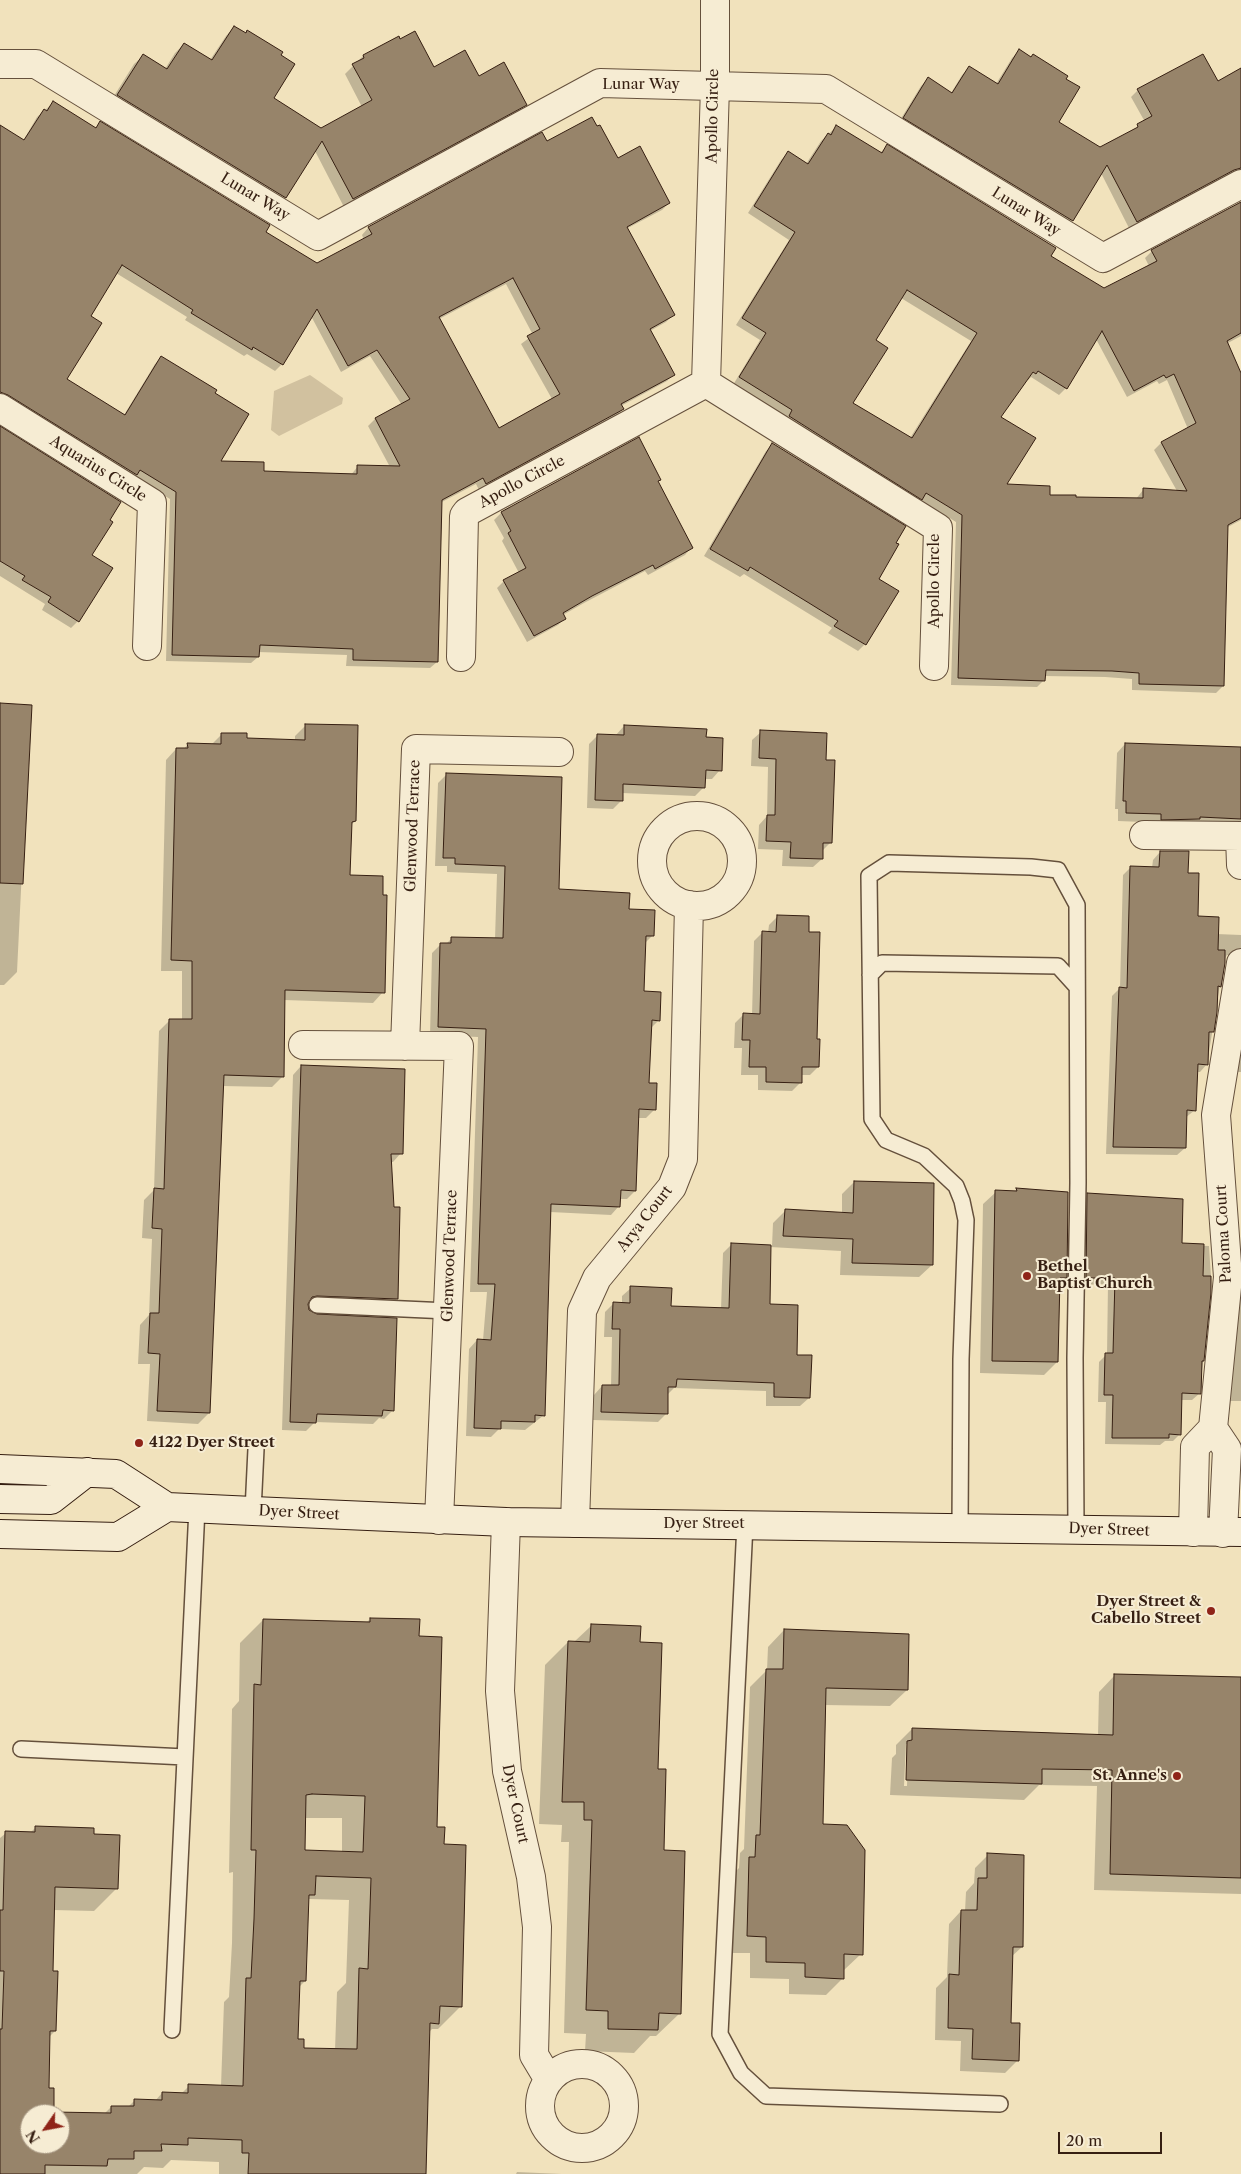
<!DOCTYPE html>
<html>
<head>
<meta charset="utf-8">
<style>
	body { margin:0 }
	#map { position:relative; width:1241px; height:2174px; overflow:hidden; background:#f1e2bc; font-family:"Libre Caslon Text",serif }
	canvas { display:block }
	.north { position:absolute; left:20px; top:2104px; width:50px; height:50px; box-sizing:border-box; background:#f6ecd3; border:1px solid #a99a86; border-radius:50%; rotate:237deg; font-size:14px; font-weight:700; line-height:20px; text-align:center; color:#361f12 }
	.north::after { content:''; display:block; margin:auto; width:18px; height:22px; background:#8f2418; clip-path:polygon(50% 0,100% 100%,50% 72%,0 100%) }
	.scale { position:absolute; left:1058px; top:2132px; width:104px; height:22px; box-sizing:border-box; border:2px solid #361f12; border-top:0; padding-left:6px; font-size:15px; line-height:18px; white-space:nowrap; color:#361f12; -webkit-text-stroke:4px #f6ecd3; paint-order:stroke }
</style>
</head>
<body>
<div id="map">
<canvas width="1241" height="2174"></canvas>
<div class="north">N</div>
<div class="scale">20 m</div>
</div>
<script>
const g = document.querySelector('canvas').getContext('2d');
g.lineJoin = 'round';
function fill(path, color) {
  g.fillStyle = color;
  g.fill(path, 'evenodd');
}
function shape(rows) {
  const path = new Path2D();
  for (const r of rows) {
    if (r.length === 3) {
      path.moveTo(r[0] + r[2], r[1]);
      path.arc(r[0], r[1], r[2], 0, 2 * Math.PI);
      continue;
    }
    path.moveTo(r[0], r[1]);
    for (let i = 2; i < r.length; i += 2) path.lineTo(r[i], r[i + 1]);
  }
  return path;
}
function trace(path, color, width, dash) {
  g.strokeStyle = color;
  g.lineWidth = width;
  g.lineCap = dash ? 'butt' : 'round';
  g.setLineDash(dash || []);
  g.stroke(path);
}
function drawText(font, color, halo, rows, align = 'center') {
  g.font = font + ' "Libre Caslon Text",serif';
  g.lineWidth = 4;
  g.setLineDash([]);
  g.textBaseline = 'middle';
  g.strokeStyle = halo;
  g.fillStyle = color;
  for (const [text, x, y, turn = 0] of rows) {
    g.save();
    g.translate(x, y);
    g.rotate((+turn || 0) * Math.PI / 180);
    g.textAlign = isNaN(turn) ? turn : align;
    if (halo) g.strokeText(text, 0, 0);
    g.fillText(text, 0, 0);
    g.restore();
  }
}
fill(shape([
	[310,375,343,398,342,404,279,436,271,430,274,391]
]), '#d1c19f');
fill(shape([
	[234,27,272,98,321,129,362,107,345,74,363,56,398,37,434,68,478,77,526,104,517,113,344,207,315,151,286,198,277,206,109,104,134,64,143,56,165,69,175,53,184,44,210,60,226,36],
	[1019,51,1057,122,1100,149,1131,132,1145,122,1131,97,1138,90,1217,83,1241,71,1241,177,1129,228,1101,173,1072,220,1065,227,897,125,921,86,928,79,951,93,962,75,969,68,996,84,1012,58],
	[53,103,95,129,100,123,264,233,317,265,364,240,362,235,368,228,542,134,546,143,617,160,669,203,662,210,626,229,673,315,666,322,650,331,674,374,667,381,621,406,623,409,616,416,479,490,476,484,440,503,437,662,430,668,346,666,347,655,258,652,258,657,251,663,166,661,170,499,0,396,0,131,23,141,37,117],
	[116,273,187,317,185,320,244,356,247,354,275,371,282,364,311,316,341,372,370,356,402,405,375,419,368,426,390,467,358,466,351,475,263,472,219,462,213,393,162,357,155,364,124,415,65,379,89,317],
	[506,284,533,335,521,344,552,399,498,430,439,319],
	[837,126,880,153,887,146,1050,257,1104,290,1149,266,1145,258,1152,251,1241,203,1241,336,1226,344,1241,376,1241,520,1226,528,1223,686,1216,693,1132,690,1132,679,1105,677,1044,676,1044,680,1037,687,951,685,956,522,733,385,760,340,736,325,789,240,748,213,781,160,788,153,806,164,821,141],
	[901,298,971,341,910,438,851,403,875,340],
	[1096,339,1127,397,1157,381,1159,384,1167,380,1188,429,1161,443,1154,450,1177,491,1143,490,1136,499,1075,498,1049,496,1005,486,999,417,1026,379,1028,380,1031,377,1059,395,1066,388],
	[0,427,90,556,111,568,78,621,71,628,42,610,45,604,0,576],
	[773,445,895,543,877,579,865,644,858,651,828,633,832,628,744,574,740,577,704,556,766,451],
	[659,480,657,482,691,548,685,555,648,575,645,571,584,603,563,615,565,618,558,625,527,642,497,588,504,581,519,573,502,541,504,538,494,520,501,513],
	[0,705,30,706,17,972,4,985,0,985],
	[306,725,355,821,351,825,349,876,383,992,373,1003,284,1000,283,1076,272,1087,222,1086,209,1413,198,1424,147,1421,150,1364,138,1364,140,1325,149,1315,152,1239,142,1238,144,1200,154,1190,159,1031,170,1020,182,1020,182,971,161,971,166,760,176,749,183,750,188,744,211,745,222,734,246,739,295,741,295,736],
	[624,726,705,739,720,770,712,779,704,779,704,787,695,796,622,793,621,801,613,809,587,808,589,744,598,735,615,736],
	[761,732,824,761,831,842,822,851,822,859,813,867,782,866,783,850,758,849,759,825,767,816,768,767,751,766,752,740],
	[1125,744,1241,747,1241,826,1118,821,1118,809,1115,809,1117,753],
	[447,774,557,890,628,910,653,935,645,943,642,993,659,1020,650,1029,648,1084,655,1109,646,1118,637,1118,635,1191,627,1199,620,1199,619,1206,611,1215,550,1212,544,1415,525,1430,499,1429,491,1437,466,1436,469,1349,477,1340,483,1340,487,1292,470,1292,478,1037,430,1035,432,953,441,944,446,944,452,938,495,939,497,874,447,872,447,866,435,866,438,783],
	[1160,852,1187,874,1196,917,1217,934,1241,935,1241,957,1235,955,1227,955,1224,960,1207,1064,1200,1072,1196,1072,1195,1110,1185,1118,1185,1148,1177,1155,1106,1154,1112,996,1120,988,1123,875,1130,868,1152,868,1153,860],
	[777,917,816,1040,818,1067,810,1075,801,1075,801,1082,792,1091,758,1090,758,1075,741,1075,742,1048,734,1048,735,1023,744,1014,752,1015,754,941,762,933,768,933,769,925],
	[1241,1025,1241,1072,1233,1072],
	[301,1066,401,1153,393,1162,390,1162,397,1299,388,1307,308,1304,308,1310,393,1410,384,1419,379,1418,373,1424,315,1422,306,1431,282,1430,293,1075],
	[854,1182,932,1265,919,1277,840,1275,841,1251,770,1247,769,1305,796,1356,809,1398,800,1406,766,1406,766,1391,674,1388,667,1395,666,1414,658,1422,593,1420,594,1395,602,1386,611,1386,612,1337,604,1337,605,1312,613,1304,622,1304,622,1296,631,1288,670,1307,721,1309,723,1253,731,1245,772,1246,773,1223,785,1211,842,1213,842,1194],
	[1016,1190,1067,1193,1066,1278,1058,1285,1057,1362,1044,1375,980,1373,983,1204,996,1192,1014,1192],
	[1088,1194,1181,1245,1209,1246,1211,1277,1200,1393,1192,1400,1181,1400,1180,1434,1173,1441,1165,1441,1160,1445,1105,1444,1106,1402,1098,1402,1099,1362,1107,1354,1108,1284,1079,1285,1081,1201],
	[1241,1248,1241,1401,1224,1401,1233,1256],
	[370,1619,418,1637,436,1828,443,1846,461,2006,438,2029,432,2029,428,2033,425,2174,219,2174,219,2162,171,2160,163,2168,144,2167,137,2174,0,2174,0,1838,6,1833,30,1833,36,1827,93,1835,117,1888,94,1911,53,1910,51,1972,55,2031,49,2037,47,2089,53,2113,104,2114,111,2107,128,2107,135,2100,155,2101,162,2093,181,2094,189,2086,221,2086,224,2002,229,1997,232,1943,233,1872,229,1873,232,1709,239,1701,240,1643,263,1620,366,1623],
	[305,1818,342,1818,342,1852,304,1851],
	[309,1899,349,1900,346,1983,337,1992,335,2050,303,2049,297,2040,299,1987,305,1981,307,1901],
	[30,2114,60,2114,60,2144,30,2144],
	[591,1626,639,1643,656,1771,662,1851,679,2014,656,2036,650,2036,634,2053,585,2051,586,2034,564,2033,569,1842,561,1842,562,1825,539,1824,545,1665,568,1642,574,1642],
	[784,1630,907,1690,890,1706,824,1705,822,1825,861,1954,843,1971,843,1978,826,1995,789,1994,789,1979,750,1978,750,1953,731,1953,732,1875,739,1868,740,1853,744,1849,750,1687,767,1670,768,1647],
	[1115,1675,1241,1679,1241,1894,1094,1890,1097,1786,1039,1785,1024,1800,890,1795,892,1758,896,1754,896,1745,912,1729,1098,1735,1099,1692],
	[906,1744,908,1744,907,1786,904,1786],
	[988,1855,1022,1947,1011,1957,1010,2024,1018,2060,1005,2073,960,2071,961,2041,935,2040,936,1988,947,1977,949,1924,961,1911,965,1911,966,1892,974,1883,975,1868],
	[517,2172,562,2174,516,2174]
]), '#0003');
const building = shape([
	[234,26,246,33,247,30,283,52,281,55,295,64,274,98,321,128,372,100,352,64,364,58,363,55,399,36,400,39,415,31,434,67,465,50,479,76,504,62,527,105,353,199,322,141,286,198,117,95,143,54,167,69,184,43,212,60,234,26],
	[1019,49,1031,57,1033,54,1068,76,1066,79,1080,87,1059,122,1100,147,1138,127,1137,124,1152,116,1137,89,1203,54,1218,81,1241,68,1241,168,1234,170,1137,222,1107,165,1073,221,903,118,928,77,952,93,969,66,998,84,1019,49],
	[53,101,96,128,100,121,270,225,266,232,317,263,372,234,368,227,542,132,547,141,592,117,597,126,600,125,618,158,640,146,670,203,627,227,675,315,650,329,675,375,621,404,624,409,486,484,483,478,442,500,438,662,353,660,353,649,260,645,259,657,172,655,176,492,140,470,137,475,8,395,0,392,0,125,24,140,44,109,47,111,53,101],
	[122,265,193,310,191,313,252,350,253,347,283,365,317,309,348,366,377,350,410,399,375,418,400,466,357,465,357,474,291,472,264,471,264,462,221,461,249,414,215,393,217,390,161,356,125,415,67,379,102,323,91,316,122,265],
	[513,278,540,329,527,336,560,394,499,428,439,317,513,278],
	[836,125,882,153,887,144,1056,248,1051,256,1104,288,1157,261,1151,250,1241,202,1241,333,1227,341,1241,373,1241,518,1228,525,1224,686,1139,684,1139,673,1112,671,1046,670,1045,681,958,678,962,515,926,493,922,500,789,416,792,410,739,377,766,333,742,318,795,232,754,206,788,151,808,164,828,133,831,135,836,125],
	[907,290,977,333,912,438,853,403,888,348,876,340,907,290],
	[1102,331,1134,391,1164,375,1166,378,1174,374,1196,423,1161,442,1187,491,1143,488,1143,498,1076,497,1076,495,1050,495,1050,486,1007,484,1036,438,1001,417,1033,372,1036,374,1038,371,1067,389,1102,331],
	[0,426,121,502,110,520,113,522,92,555,113,568,79,622,48,602,51,597,22,580,25,576,0,561,0,426],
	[639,437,661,480,658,481,693,548,655,569,653,565,592,596,563,613,566,619,534,636,503,580,526,568,508,533,511,531,501,512,639,437],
	[772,443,906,526,896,543,899,544,879,579,899,591,866,645,834,626,838,621,809,603,750,567,748,571,710,549,772,443],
	[0,703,32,705,23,884,0,883,0,703],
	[305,724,358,725,356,821,352,822,350,875,383,876,383,895,387,895,385,993,285,990,284,1077,224,1075,210,1413,157,1411,160,1354,148,1353,150,1313,159,1313,162,1229,152,1228,154,1188,164,1189,169,1019,192,1019,192,961,171,960,176,748,188,748,187,743,221,744,221,733,247,733,247,738,305,740,305,724],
	[624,725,707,729,706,737,723,738,722,771,706,770,705,788,623,784,623,801,595,800,597,734,624,735,624,725],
	[760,730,827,733,826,760,835,760,832,843,823,843,823,859,790,858,791,842,766,841,767,815,775,815,776,759,759,758,760,730],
	[1125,743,1241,747,1241,819,1200,817,1200,819,1161,820,1161,814,1126,813,1126,801,1123,801,1125,743],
	[446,773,562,777,559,889,630,893,629,909,655,910,654,936,646,936,644,991,661,992,660,1021,652,1020,649,1083,657,1083,656,1110,639,1109,636,1191,621,1190,620,1207,551,1204,545,1416,535,1415,535,1422,501,1421,501,1429,474,1428,477,1339,491,1340,495,1284,478,1284,486,1029,438,1027,440,943,451,943,451,937,503,938,505,866,455,864,455,858,443,858,446,773],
	[1160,851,1189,851,1188,873,1199,873,1198,916,1219,917,1218,950,1225,950,1225,963,1221,987,1218,986,1217,1012,1214,1032,1209,1032,1208,1065,1198,1064,1196,1111,1187,1110,1186,1148,1113,1147,1119,987,1127,988,1130,866,1159,867,1160,851],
	[777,915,809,916,809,932,820,932,817,1039,820,1039,819,1067,802,1067,802,1083,766,1082,766,1067,749,1067,750,1040,742,1040,743,1013,760,1014,762,931,776,932,777,915],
	[301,1065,405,1069,403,1154,391,1154,394,1207,400,1207,398,1299,317,1296,312,1297,308,1304,309,1310,317,1314,397,1318,394,1411,383,1410,382,1416,317,1414,316,1423,290,1422,301,1065],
	[854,1181,934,1183,933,1265,852,1263,853,1239,783,1236,785,1209,853,1213,854,1181],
	[1016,1188,1068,1192,1067,1278,1060,1278,1058,1362,992,1361,995,1190,1017,1191,1016,1188],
	[1087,1193,1183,1199,1182,1243,1204,1244,1203,1276,1211,1276,1211,1293,1204,1361,1202,1361,1201,1394,1182,1393,1181,1435,1169,1434,1169,1438,1112,1438,1113,1395,1104,1395,1105,1353,1113,1353,1115,1278,1086,1278,1087,1193],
	[731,1243,771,1245,770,1304,798,1305,797,1355,812,1355,810,1398,774,1397,774,1383,677,1379,676,1387,668,1387,668,1414,601,1412,602,1385,619,1385,620,1329,612,1329,613,1302,630,1303,630,1286,672,1288,671,1306,729,1308,731,1243],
	[370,1618,420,1619,419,1636,442,1637,437,1827,445,1827,444,1844,466,1845,462,2007,440,2006,439,2024,430,2023,426,2174,248,2174,249,2153,242,2153,242,2140,188,2138,188,2145,161,2144,162,2151,134,2151,134,2159,108,2159,107,2166,45,2165,45,2174,0,2174,0,2029,2,2029,4,1971,0,1971,0,1910,3,1910,5,1831,35,1832,35,1826,94,1828,94,1834,120,1835,118,1889,55,1887,53,1971,58,1971,56,2031,50,2031,49,2088,54,2088,54,2112,111,2113,111,2106,134,2106,134,2099,162,2100,162,2092,188,2093,188,2084,243,2086,246,1978,251,1978,254,1919,256,1850,251,1850,254,1684,261,1685,263,1619,370,1622,370,1618],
	[312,1794,365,1796,363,1852,305,1850,306,1795,312,1794],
	[316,1876,371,1878,368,1969,359,1968,357,2049,304,2048,304,2039,298,2039,300,1981,306,1981,309,1895,315,1895,316,1876],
	[30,2114,60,2114,60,2144,30,2144,30,2114],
	[591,1624,641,1626,640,1642,662,1643,658,1769,666,1769,664,1850,685,1851,681,2014,659,2013,658,2030,608,2029,608,2011,586,2010,592,1820,584,1820,584,1802,562,1802,568,1641,590,1642,591,1624],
	[784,1629,909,1634,908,1690,826,1688,823,1824,847,1825,865,1850,863,1955,844,1954,844,1979,805,1977,805,1963,766,1962,766,1937,747,1936,749,1857,755,1857,756,1835,760,1835,766,1669,783,1669,784,1629],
	[1114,1674,1241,1677,1241,1878,1110,1874,1112,1770,1042,1769,1042,1784,906,1780,907,1741,912,1740,912,1728,1113,1735,1114,1674],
	[987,1853,1024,1855,1023,1947,1013,1947,1011,2023,1020,2023,1019,2061,972,2059,973,2029,948,2028,949,1974,959,1975,961,1910,977,1910,978,1878,987,1878,987,1853]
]);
fill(building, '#97846a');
trace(building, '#361f12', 1);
const lane = shape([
	[870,975,882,963,1058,966,1077,987],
	[317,1305,448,1311],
	[253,1511,256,1449],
	[745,1524,720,2034,741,2073,766,2096,1000,2104],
	[960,1527,961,1359,966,1220,962,1201,956,1186,924,1156,886,1140,872,1119,869,876,889,863,1031,867,1058,870,1077,905,1078,1183,1075,1358,1076,1528],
	[21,1749,185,1757],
	[172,2030,197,1508]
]);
const street = shape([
	[715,0,715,86,706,383,938,528,934,666],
	[0,64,36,64,318,236,600,83,826,89,1103,258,1241,184],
	[0,408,152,503,147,646],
	[461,657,464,516,467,512,706,383],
	[697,861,45],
	[1144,835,1241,836],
	[1240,836,1241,865],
	[303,1045,459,1046,439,1520],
	[405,1046,416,749,559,752],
	[506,1522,500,1691,507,1771,531,1877,537,1927,534,2055,549,2080],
	[575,1523,582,1311,597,1278,672,1187,683,1159,689,905],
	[1193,1532,1195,1447,1213,1428],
	[1223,1533,1227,1449,1213,1428,1228,1277,1216,1115,1241,963],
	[582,2106,42]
]);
const secondary = shape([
	[0,1469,116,1474,167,1507,253,1511,506,1522,1241,1532],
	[0,1499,51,1500,87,1472],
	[0,1534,118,1537,167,1507]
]);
trace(lane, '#65503c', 18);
trace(street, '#65503c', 30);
trace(secondary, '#361f12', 30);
trace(lane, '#f6ecd3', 15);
trace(street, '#f6ecd3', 28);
trace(secondary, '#f6ecd3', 28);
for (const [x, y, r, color] of [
	[1027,1276,5,"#8f2418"],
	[139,1443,5,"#8f2418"],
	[1211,1611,5,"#8f2418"],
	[1177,1776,5,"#8f2418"]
]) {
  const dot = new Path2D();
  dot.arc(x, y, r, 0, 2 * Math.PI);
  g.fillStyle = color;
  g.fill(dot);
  trace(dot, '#f6ecd3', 2);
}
drawText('15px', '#361f12', '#f6ecd3', [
	["Lunar Way",641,85],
	["Apollo Circle",713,116,-89],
	["Lunar Way",255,197,31],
	["Lunar Way",1026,212,32],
	["Aquarius Circle",98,469,32],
	["Apollo Circle",522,482,-28],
	["Apollo Circle",935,581,-90],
	["Glenwood Terrace",413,826,-88],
	["Arya Court",645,1219,-52],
	["Paloma Court",1224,1234,-93],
	["Glenwood Terrace",450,1256,-88],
	["Dyer Street",299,1513,3],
	["Dyer Street",704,1524],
	["Dyer Street",1109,1530,2],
	["Dyer Court",515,1804,78]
]);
drawText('bold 15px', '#361f12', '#f6ecd3', [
	["Bethel",1037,1267],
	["Baptist Church",1037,1284],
	["4122 Dyer Street",149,1443],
	["Dyer Street &",1201,1602,"right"],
	["Cabello Street",1201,1619,"right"],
	["St. Anne's",1167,1776,"right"]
], 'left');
</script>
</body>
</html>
